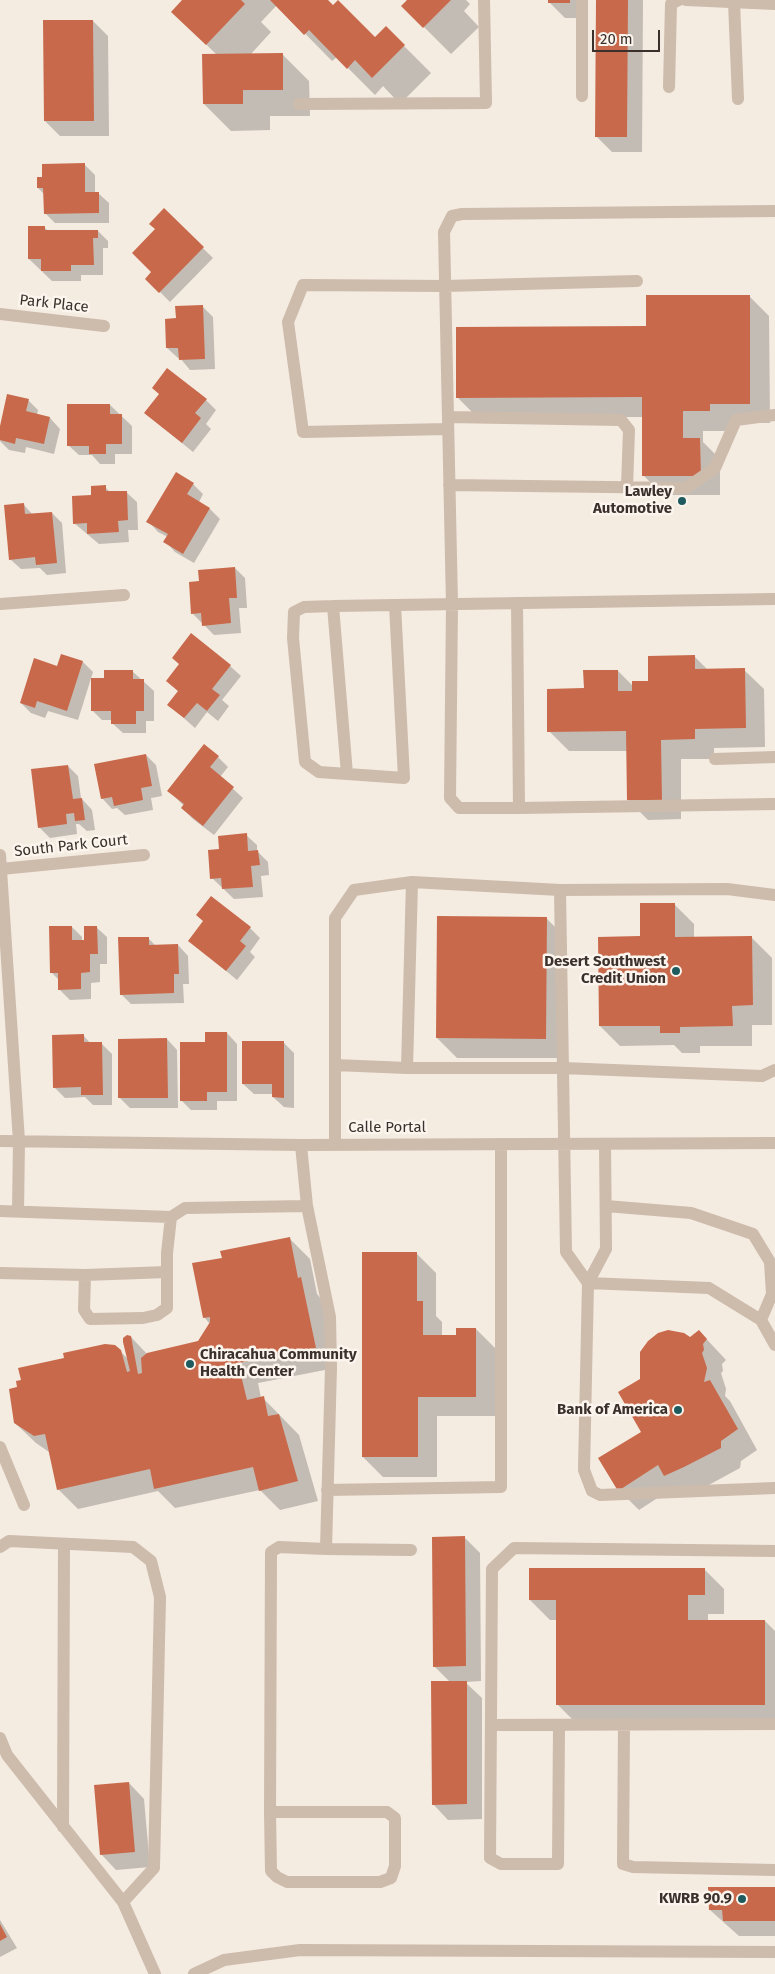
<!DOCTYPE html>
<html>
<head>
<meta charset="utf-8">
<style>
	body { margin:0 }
	#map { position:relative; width:775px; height:1974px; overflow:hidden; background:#f4ebe1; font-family:"Fira Sans",sans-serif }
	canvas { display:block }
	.scale { position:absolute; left:592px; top:30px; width:68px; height:22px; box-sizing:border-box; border:2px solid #3b302b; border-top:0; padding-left:6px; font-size:15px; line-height:18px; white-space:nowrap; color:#3b302b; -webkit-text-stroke:4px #fbf5ee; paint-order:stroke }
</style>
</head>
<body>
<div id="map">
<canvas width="775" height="1974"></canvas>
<div class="scale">20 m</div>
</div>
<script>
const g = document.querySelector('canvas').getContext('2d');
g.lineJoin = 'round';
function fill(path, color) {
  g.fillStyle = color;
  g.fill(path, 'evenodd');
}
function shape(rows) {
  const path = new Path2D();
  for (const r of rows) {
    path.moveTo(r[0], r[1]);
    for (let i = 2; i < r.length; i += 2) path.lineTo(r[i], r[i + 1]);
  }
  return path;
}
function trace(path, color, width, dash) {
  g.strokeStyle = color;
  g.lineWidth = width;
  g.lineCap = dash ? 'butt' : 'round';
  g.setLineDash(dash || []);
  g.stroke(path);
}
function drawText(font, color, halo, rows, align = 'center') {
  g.font = font + ' "Fira Sans",sans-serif';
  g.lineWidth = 5;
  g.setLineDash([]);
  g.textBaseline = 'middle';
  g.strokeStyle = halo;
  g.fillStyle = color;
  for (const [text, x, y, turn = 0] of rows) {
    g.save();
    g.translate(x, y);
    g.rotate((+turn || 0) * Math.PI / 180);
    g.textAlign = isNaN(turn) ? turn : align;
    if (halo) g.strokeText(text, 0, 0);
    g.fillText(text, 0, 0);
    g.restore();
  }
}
fill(shape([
	[184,0,326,0,375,39,386,28,431,73,400,104,383,86,375,95,337,57,332,61,277,5,261,22,271,32,250,55,282,54,309,81,310,116,270,116,270,130,231,131,204,104,217,55,173,12],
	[409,0,466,0,470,4,464,11,479,27,451,54,403,6],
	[549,0,585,0,585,18,565,18,549,2],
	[597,0,643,0,642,152,612,152,596,136],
	[93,21,108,36,109,136,60,136,45,121],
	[84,164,95,175,95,193,98,193,109,203,109,223,55,223,45,213,45,195,38,188],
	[164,210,213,258,170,302,147,279,153,272,156,229],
	[44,227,48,231,98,231,108,241,108,248,103,248,103,275,81,275,81,281,52,281,29,259],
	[749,296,769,316,770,423,730,423,730,431,703,431,703,442,720,459,720,495,663,495,643,475,643,417,477,417,457,397,647,328],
	[202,306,213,317,215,369,190,370,180,358,178,358,167,348,177,320],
	[28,400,38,410,37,415,50,418,60,429,54,454,26,447,25,453,9,450,0,441,0,432],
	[206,400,216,410,206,424,211,429,193,452,145,413],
	[110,405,132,426,132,454,115,454,115,464,100,464,92,455,79,455,68,445],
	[193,484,203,494,199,502,210,509,220,519,194,563,175,552,165,541,168,537,158,532,148,521],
	[105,487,111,493,126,492,137,502,138,530,128,530,129,542,99,544,74,523],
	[24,505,33,515,52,513,62,523,66,573,47,575,40,568,21,569,10,559],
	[235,568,245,578,247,608,239,608,241,633,214,635,192,613,200,582],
	[695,657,708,670,744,670,764,689,765,747,714,748,714,759,681,759,681,819,648,820,628,800,628,751,569,751,549,731,585,690,618,671,633,686,649,682],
	[83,662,93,672,78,720,48,711,45,718,31,713,21,703,58,668],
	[180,665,230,666,241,676,222,700,229,706,218,721,207,712,195,728,169,705,179,692,167,681],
	[132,671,154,691,154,721,146,721,146,733,123,733,112,723,112,720,102,720,92,710,105,680],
	[146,755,156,765,162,796,151,798,153,810,125,815,117,808,112,809,102,798],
	[218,757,228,767,220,777,243,798,214,835,193,819,182,808,184,806,169,791],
	[68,766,78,776,81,798,92,810,95,830,87,831,79,824,76,824,77,834,50,838,40,828],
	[246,835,257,845,257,851,268,862,269,875,261,876,263,897,234,899,212,878,220,850],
	[674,904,694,924,694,938,752,938,772,958,772,1025,752,1025,752,1046,700,1046,700,1053,682,1053,674,1045,620,1046,600,1026],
	[546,918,566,938,565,1058,457,1058,437,1038],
	[72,927,82,937,82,941,86,941,96,927,107,937,107,964,100,964,100,982,91,983,91,999,70,1000,60,990,59,980,52,973],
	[250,928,260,938,250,952,255,957,237,980,190,941],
	[148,938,156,946,178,945,188,956,189,984,183,984,184,1003,131,1004,121,994],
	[227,1033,237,1044,237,1101,217,1101,217,1110,191,1110,181,1100,206,1043],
	[83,1035,91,1044,101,1043,112,1054,112,1105,93,1105,85,1097,65,1098,54,1087],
	[167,1039,177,1050,178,1108,130,1108,120,1098],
	[284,1043,294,1053,294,1108,284,1107,273,1097,273,1094,254,1094,243,1084],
	[290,1239,310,1259,317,1294,321,1299,335,1368,258,1383,261,1398,263,1398,299,1435,318,1501,280,1510,260,1490,175,1508,158,1491,78,1509,58,1489,49,1452,36,1443,15,1423,120,1351,128,1359,131,1337,147,1354,198,1342,210,1324,204,1317,223,1259],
	[416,1253,436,1273,436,1316,442,1322,442,1336,457,1336,476,1329,496,1349,496,1416,437,1416,437,1477,383,1477,363,1457],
	[699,1331,726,1360,722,1364,723,1371,721,1373,726,1389,725,1396,730,1401,757,1450,741,1461,740,1468,705,1487,676,1486,639,1510,619,1490,642,1432,641,1380],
	[464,1537,480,1553,481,1681,465,1682,482,1698,482,1819,448,1820,433,1804,451,1683,434,1666],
	[704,1569,724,1589,724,1614,708,1614,708,1621,765,1621,775,1631,775,1724,577,1724,557,1704,557,1620,550,1620,530,1600],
	[129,1783,144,1799,150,1867,116,1870,101,1854],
	[775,1888,775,1936,739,1936,710,1910],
	[0,1920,17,1948,0,1957]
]), '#0003');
fill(shape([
	[182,0,241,0,245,4,206,45,171,12],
	[270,0,328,0,333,5,338,0,375,37,386,26,405,45,372,78,355,60,347,69,309,30,304,35],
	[407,0,451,0,423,28,401,6],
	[548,0,570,0,570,3,548,3],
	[596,0,628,0,627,137,595,137],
	[43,20,93,20,94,121,44,121],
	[283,53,283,90,243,90,243,104,203,104,202,54],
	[85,163,85,192,99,192,99,213,44,214,43,188,37,188,37,177,42,177,42,164],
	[164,208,204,247,159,293,145,279,151,272,132,253,155,229,149,224],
	[28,226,45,226,45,230,98,230,98,238,93,238,94,265,71,265,71,271,41,271,41,259,28,259],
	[646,295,750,295,750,404,710,404,710,411,683,411,683,438,700,438,701,476,642,476,642,397,456,398,456,327,646,326],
	[203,305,205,359,179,360,178,348,166,348,165,319,176,318,175,306],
	[167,368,207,399,195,413,201,418,182,443,144,413,159,394,152,388],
	[7,394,29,399,26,411,50,417,44,444,16,438,15,444,0,440,0,426],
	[67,404,110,404,110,414,122,414,122,444,106,444,106,454,89,454,89,446,67,446],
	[176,472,194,483,187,494,210,508,183,554,163,542,168,534,146,522],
	[106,485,106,491,127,491,128,520,118,521,119,532,87,534,87,523,73,524,72,496,91,495,91,486],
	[24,503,25,514,52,512,57,563,36,565,35,557,9,560,4,505],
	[235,567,237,598,229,598,231,623,202,626,201,613,191,614,189,582,199,581,198,570],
	[191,633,231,665,212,689,220,695,207,711,197,703,184,718,167,705,178,691,166,681,179,664,172,658],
	[61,654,83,661,67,711,37,701,35,708,20,703,34,658,57,666],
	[695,655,695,669,745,668,746,728,695,729,695,739,661,740,662,800,627,800,626,731,547,732,547,689,584,688,583,670,618,670,618,691,632,691,632,681,648,681,648,656],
	[104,670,133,670,133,679,144,679,144,711,136,711,136,724,111,724,111,711,91,711,91,678,104,678],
	[204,744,219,756,210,767,234,787,203,826,181,808,184,804,167,791],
	[146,754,152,786,141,788,143,800,114,806,112,797,101,799,94,764],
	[68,765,73,799,82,798,85,820,75,821,74,813,66,814,67,824,38,828,31,769],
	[247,833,248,851,258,850,260,865,251,866,253,887,222,889,221,878,210,879,208,850,219,849,218,836],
	[211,896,251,927,240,941,246,946,226,971,188,941,203,921,196,915],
	[640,903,675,903,675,937,752,936,753,1005,732,1006,733,1026,680,1027,680,1033,660,1033,660,1026,599,1026,598,937,640,936],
	[437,916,547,917,546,1039,436,1038],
	[49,926,72,926,72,940,84,940,84,926,97,926,98,954,90,954,90,972,81,973,81,989,58,990,58,973,50,973],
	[118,937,149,937,149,945,178,944,179,974,174,974,174,993,120,995],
	[205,1032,227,1032,227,1092,207,1092,207,1101,180,1101,180,1042,205,1042],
	[84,1034,84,1042,102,1042,103,1095,81,1095,81,1087,53,1088,52,1035],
	[167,1038,168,1098,118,1098,118,1039],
	[242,1041,284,1041,284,1098,272,1097,272,1084,242,1084],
	[290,1237,298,1278,301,1277,316,1348,238,1363,247,1400,264,1396,268,1416,279,1414,298,1481,259,1491,253,1467,154,1489,150,1469,57,1490,45,1434,34,1436,14,1423,9,1389,17,1387,16,1381,21,1380,18,1368,64,1358,63,1353,105,1344,115,1345,121,1350,127,1372,130,1371,123,1342,123,1338,127,1335,131,1336,138,1374,142,1373,141,1358,147,1353,198,1341,210,1322,210,1317,203,1318,192,1263,222,1258,220,1251],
	[362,1252,417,1252,417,1301,423,1301,423,1335,456,1335,456,1328,476,1328,476,1397,418,1397,418,1457,362,1457],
	[668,1330,684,1333,690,1337,699,1330,707,1339,703,1344,704,1350,702,1353,707,1368,704,1382,710,1380,738,1429,721,1441,721,1448,684,1467,664,1476,658,1465,618,1491,598,1458,641,1432,618,1392,640,1379,640,1352,648,1341,658,1333],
	[465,1536,466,1666,433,1667,432,1537],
	[529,1568,705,1568,705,1595,688,1595,688,1620,765,1620,765,1705,556,1705,556,1600,529,1600],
	[431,1681,467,1681,467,1804,432,1805],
	[129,1782,135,1852,100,1855,94,1785],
	[708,1887,775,1887,775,1921,723,1921,722,1910,709,1910],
	[0,1924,7,1937,0,1941]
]), '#c8694b');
trace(shape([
	[686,0,775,4],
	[734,2,738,99],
	[669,87,671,4,679,0],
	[582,96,582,0],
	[299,104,486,103,484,0],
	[0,314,104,326],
	[448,417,621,420,629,430,627,487],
	[448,429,303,432,288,322,303,285,445,286,637,281],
	[449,485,686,488,715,468,736,420,775,415],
	[517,603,519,808,459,808,450,798,452,604,444,232,452,216,462,214,775,211],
	[0,604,124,595],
	[395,605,404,778,319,772,305,762,293,638,294,612,304,607,333,606,775,599],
	[333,606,347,774],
	[715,759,775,757],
	[519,808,775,804],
	[0,855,19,1141,18,1211],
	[1,869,144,855],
	[560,890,727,889,775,895],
	[335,1065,407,1068,563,1068,762,1076,775,1070],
	[407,1068,412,882],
	[0,1141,301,1145,775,1143],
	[605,1144,606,1249,588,1283,584,1470,592,1491,600,1495,775,1488],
	[301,1145,307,1206,330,1317,331,1367,326,1549,411,1550],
	[335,1145,335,918,354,890,412,882,560,890,566,1252,588,1283],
	[606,1206,691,1213,753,1234,770,1262,772,1294,761,1320],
	[0,1211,171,1217],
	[0,1273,85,1275,167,1272],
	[85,1275,84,1310,90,1319,143,1318,157,1315,167,1308,167,1253,171,1217,185,1208,307,1206],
	[588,1283,709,1288,761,1320,775,1345],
	[0,1447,24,1505],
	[327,1490,501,1487,501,1144],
	[0,1547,9,1541,133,1547,151,1561,160,1597,154,1868,123,1902,155,1974],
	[624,1724,623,1864,633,1867,775,1870],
	[491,1725,775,1724],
	[559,1725,558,1864,501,1864,490,1858,492,1569,514,1548,775,1551],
	[0,1738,7,1755,123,1902],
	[270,1812,387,1812,395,1818,395,1866,391,1878,380,1882,287,1882,277,1877,271,1871,270,1812,271,1552,279,1547,326,1549],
	[63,1827,64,1544],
	[194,1974,224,1960,300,1950,775,1952]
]), '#cdbbac', 12);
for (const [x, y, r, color] of [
	[682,501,5,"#1f5a5e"],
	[676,971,5,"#1f5a5e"],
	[190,1364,5,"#1f5a5e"],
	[678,1410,5,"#1f5a5e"],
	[742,1899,5,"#1f5a5e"]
]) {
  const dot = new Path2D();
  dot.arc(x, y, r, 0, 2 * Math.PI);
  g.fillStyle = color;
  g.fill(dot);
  trace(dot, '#fbf5ee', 2);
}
drawText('15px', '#3b302b', '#fbf5ee', [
	["Park Place",54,304,6],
	["South Park Court",71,846,-6],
	["Calle Portal",387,1128]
]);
drawText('bold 15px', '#3b302b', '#fbf5ee', [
	["Lawley",672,492],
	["Automotive",672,509],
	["Desert Southwest",666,962],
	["Credit Union",666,979],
	["Chiracahua Community",200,1355,"left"],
	["Health Center",200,1372,"left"],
	["Bank of America",668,1410],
	["KWRB 90.9",732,1899]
], 'right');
</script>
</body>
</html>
